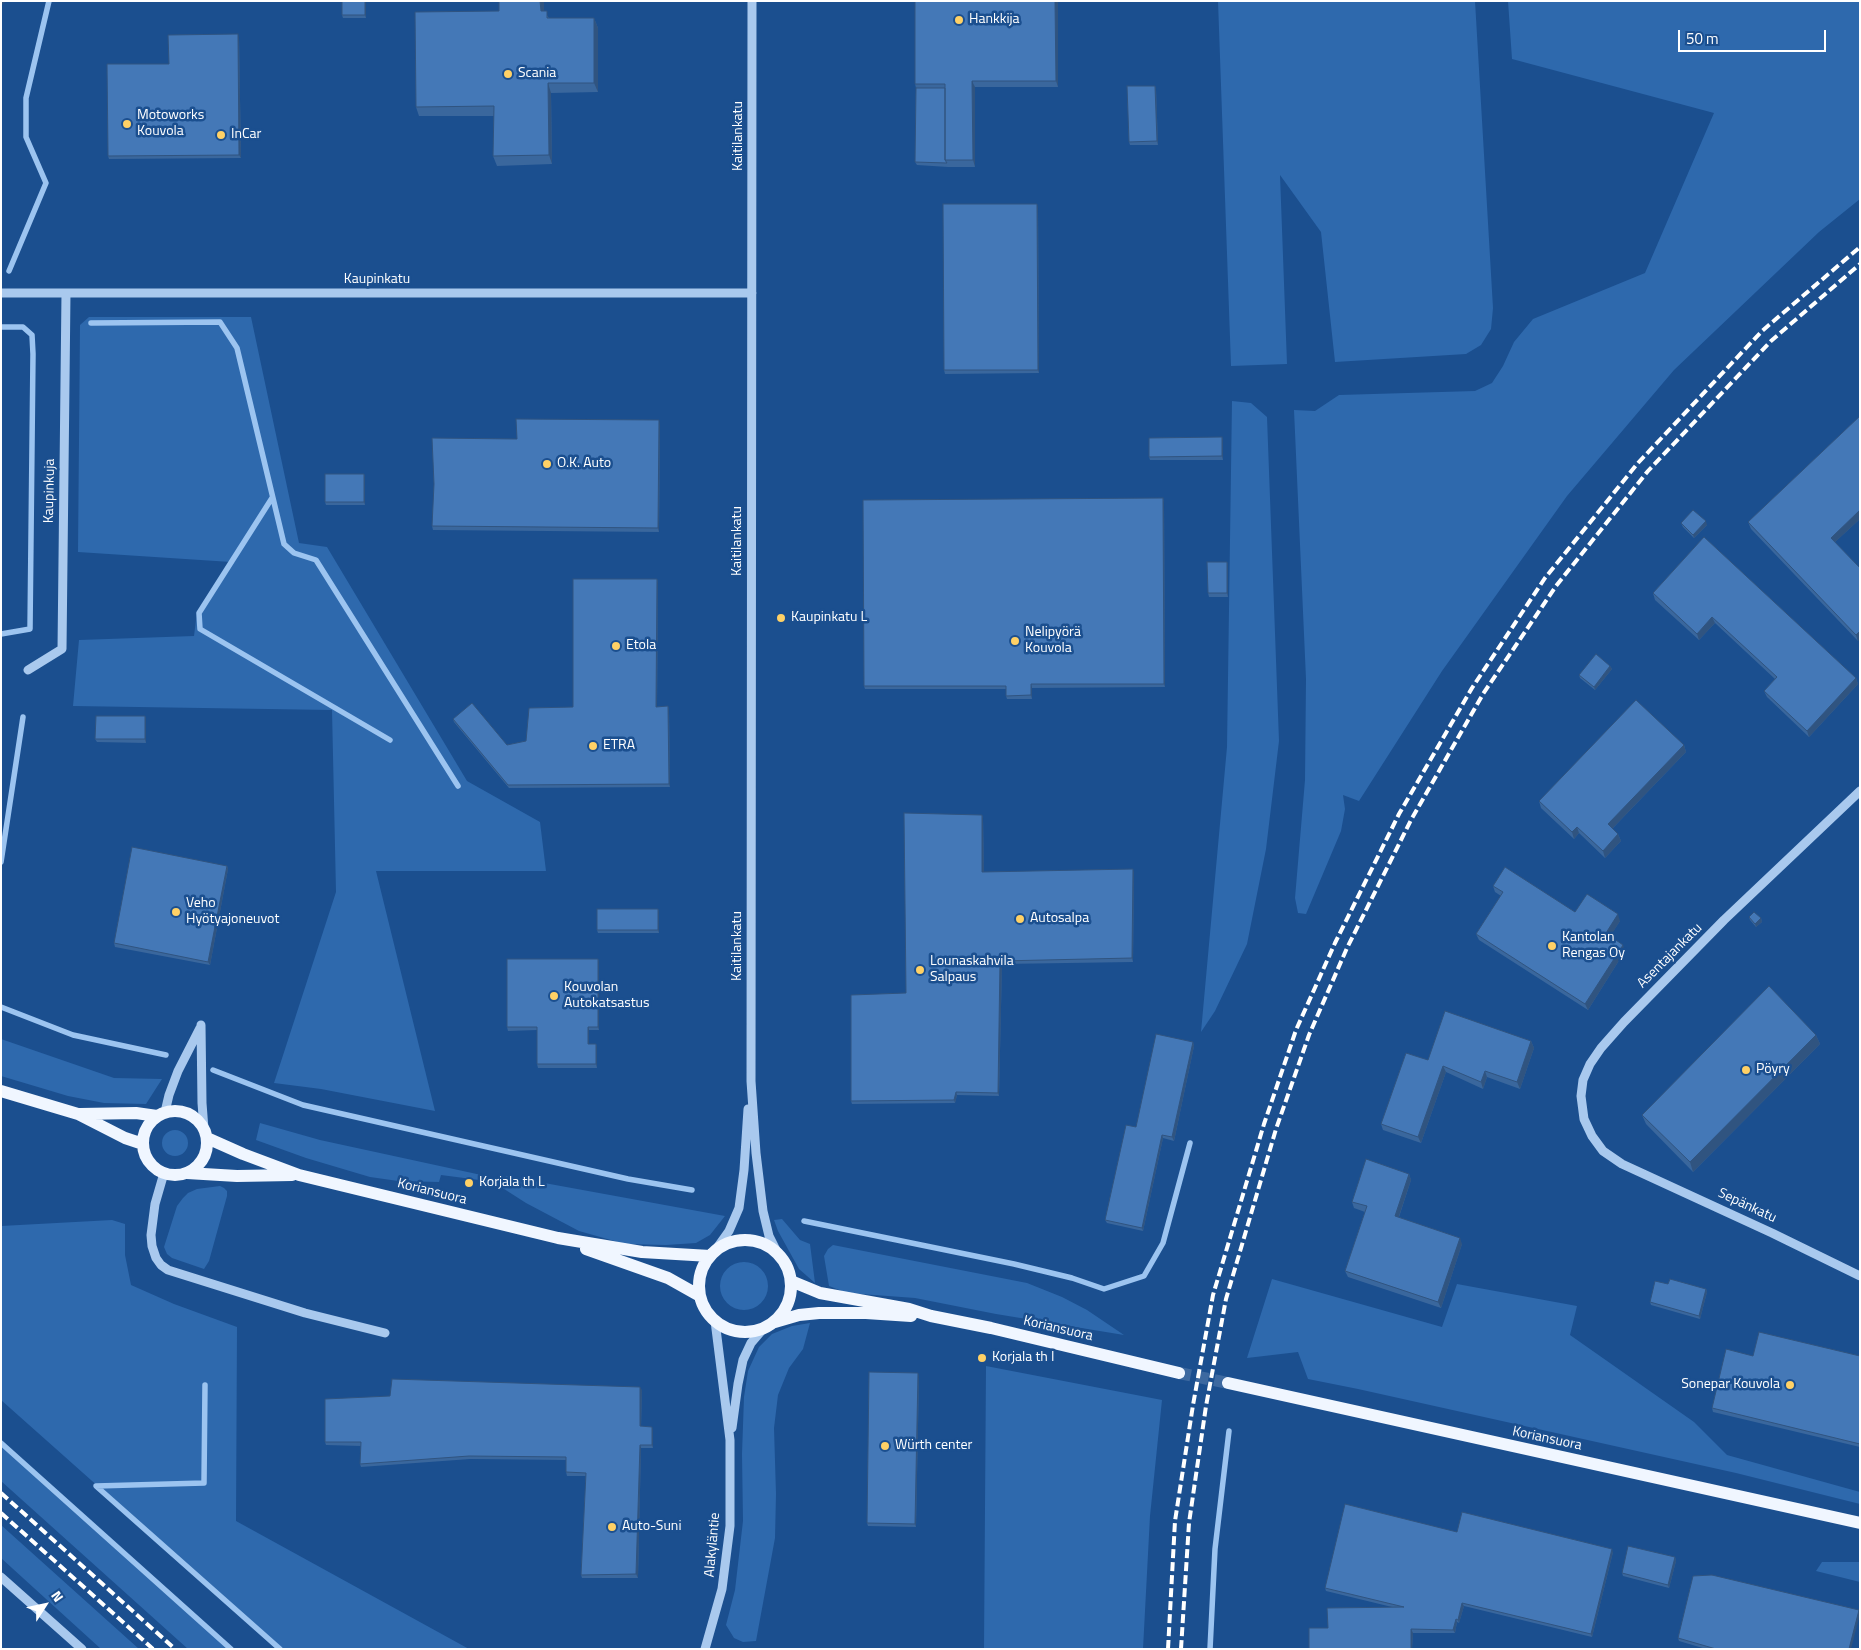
<!DOCTYPE html>
<html>
<head>
<meta charset="utf-8">
<style>
	body { margin:0 }
	#map { position:relative; width:1861px; height:1650px; overflow:hidden; background:#1b4f8f; font-family:"Titillium Web",sans-serif }
	canvas { display:block }
	.frame { position:absolute; inset:0; border:2px solid #fff; pointer-events:none }
	.north { position:absolute; left:20px; top:1580px; width:50px; height:50px; -webkit-text-stroke:4px #1b4f8f; paint-order:stroke; rotate:55deg; font-size:14px; font-weight:700; line-height:20px; text-align:center; color:#fff }
	.north::after { content:''; display:block; margin:auto; width:18px; height:22px; background:#fff; clip-path:polygon(50% 0,100% 100%,50% 72%,0 100%) }
	.scale { position:absolute; left:1678px; top:30px; width:148px; height:22px; box-sizing:border-box; border:2px solid #fff; border-top:0; padding-left:6px; font-size:15px; line-height:18px; white-space:nowrap; color:#fff; -webkit-text-stroke:4px #1b4f8f; paint-order:stroke }
</style>
</head>
<body>
<div id="map">
<canvas width="1861" height="1650"></canvas>
<div class="frame"></div>
<div class="north">N</div>
<div class="scale">50 m</div>
</div>
<script>
const g = document.querySelector('canvas').getContext('2d');
g.lineJoin = 'round';
function fill(path, color) {
  g.fillStyle = color;
  g.fill(path, 'evenodd');
}
function shape(rows) {
  const path = new Path2D();
  for (const r of rows) {
    if (r.length === 3) {
      path.moveTo(r[0] + r[2], r[1]);
      path.arc(r[0], r[1], r[2], 0, 2 * Math.PI);
      continue;
    }
    path.moveTo(r[0], r[1]);
    for (let i = 2; i < r.length; i += 2) path.lineTo(r[i], r[i + 1]);
  }
  return path;
}
function trace(path, color, width, dash) {
  g.strokeStyle = color;
  g.lineWidth = width;
  g.lineCap = dash ? 'butt' : 'round';
  g.setLineDash(dash || []);
  g.stroke(path);
}
function drawText(font, color, halo, rows, align = 'center') {
  g.font = font + ' "Titillium Web",sans-serif';
  g.lineWidth = 5;
  g.setLineDash([]);
  g.textBaseline = 'middle';
  g.strokeStyle = halo;
  g.fillStyle = color;
  for (const [text, x, y, turn = 0] of rows) {
    g.save();
    g.translate(x, y);
    g.rotate((+turn || 0) * Math.PI / 180);
    g.textAlign = isNaN(turn) ? turn : align;
    if (halo) g.strokeText(text, 0, 0);
    g.fillText(text, 0, 0);
    g.restore();
  }
}
fill(shape([
	[1218,1,1475,1,1493,308,1491,329,1481,345,1466,354,1335,362,1321,232,1280,175,1287,364,1231,366],
	[1508,1,1860,1,1860,199,1819,232,1674,370,1567,496,1442,671,1359,801,1343,795,1345,809,1341,831,1306,914,1298,913,1295,898,1305,780,1306,679,1294,410,1315,411,1339,395,1475,391,1492,383,1503,366,1514,342,1533,319,1645,273,1714,113,1512,59],
	[89,317,251,317,299,543,327,547,467,781,540,822,546,871,376,871,435,1111,321,1089,274,1083,336,892,332,710,73,706,79,640,194,636,197,612,231,562,78,552,80,325],
	[1232,401,1251,403,1267,417,1279,741,1266,849,1247,944,1215,1011,1201,1032,1227,747],
	[1,1039,114,1078,162,1079,146,1104,104,1103,68,1096,1,1076],
	[260,1123,320,1140,486,1176,487,1181,441,1175,439,1182,398,1181,370,1177,306,1158,256,1140],
	[175,1143,13],
	[506,1176,725,1216,710,1235,696,1243,666,1245,625,1244,579,1231,526,1203,501,1187],
	[220,1186,224,1188,227,1191,227,1196,209,1261,204,1269,172,1258,167,1254,164,1247,177,1206,183,1198,188,1193,197,1189],
	[782,1219,800,1240,810,1244,815,1283,799,1269,778,1231,774,1220],
	[112,1220,125,1224,125,1255,131,1285,174,1304,237,1327,236,1521,469,1649,281,1649,1,1400,1,1226],
	[833,1245,1027,1283,1062,1297,1087,1310,1124,1335,996,1314,915,1298,847,1293,829,1286,824,1256,828,1249],
	[744,1286,24],
	[1272,1279,1442,1327,1457,1284,1577,1306,1570,1335,1694,1422,1727,1455,1860,1492,1860,1504,1736,1473,1358,1389,1308,1379,1298,1352,1247,1358],
	[810,1323,803,1349,789,1368,778,1395,774,1428,776,1494,775,1538,756,1641,743,1642,734,1638,726,1625,735,1590,743,1521,742,1454,744,1397,748,1371,759,1347,772,1334,792,1326],
	[986,1366,1162,1400,1150,1516,1143,1649,984,1649],
	[1,1443,70,1503,232,1649,188,1649,1,1481],
	[1,1525,139,1649,101,1649,1,1558],
	[1822,1562,1860,1562,1860,1582,1816,1571]
]), '#2e69ad');
trace(shape([
	[9,271,46,183,26,137,26,98,49,1],
	[91,323,220,322,237,348,284,544,294,553,316,560,458,786],
	[1,327,23,327,32,335,33,354,30,629,1,634],
	[272,498,199,613,200,629,390,740],
	[1,862,23,717],
	[1,1007,73,1035,166,1055],
	[213,1070,303,1105,628,1179,692,1190],
	[804,1221,1014,1264,1072,1278,1104,1289,1144,1276,1163,1243,1190,1143],
	[205,1385,204,1483,96,1486,280,1649],
	[1,1443,231,1649],
	[1210,1649,1215,1549,1229,1431]
]), '#9cc4f0', 5.5);
trace(shape([
	[1179,1373,1228,1383]
]), '#3d69a0', 12, [12, 6]);
trace(shape([
	[752,1,751,1081,756,1153,763,1211,769,1236,777,1252],
	[1,293,752,293],
	[28,670,62,649,66,293],
	[1860,791,1724,920,1624,1022,1601,1048,1590,1064,1583,1080,1581,1096,1584,1119,1592,1136,1603,1151,1622,1164,1772,1233,1860,1276],
	[201,1025,202,1103,204,1129],
	[165,1112,169,1095,178,1071,200,1028],
	[164,1173,155,1204,151,1235,152,1246,156,1258,161,1265,168,1270,305,1313,385,1333],
	[714,1252,729,1231,739,1208,744,1170,748,1109],
	[732,1428,738,1384,743,1360,751,1343,763,1329],
	[1,1577,82,1649],
	[705,1649,722,1589,730,1526,730,1440,715,1321]
]), '#a9c9ee', 9);
trace(shape([
	[1,1091,78,1114,125,1138,143,1144],
	[175,1143,32],
	[80,1114,136,1113,157,1116],
	[207,1138,243,1154,299,1175,558,1238,642,1252,710,1256],
	[187,1173,237,1176,292,1175],
	[745,1286,46],
	[586,1249,668,1278,700,1296],
	[791,1281,820,1293,909,1309,931,1316,991,1328,1179,1373],
	[775,1322,799,1315,819,1313,866,1313,911,1316],
	[1228,1383,1860,1523]
]), '#f0f6ff', 12);
trace(shape([
	[1,1493,175,1649],
	[1,1513,153,1649],
	[1168,1649,1175,1521,1193,1405,1213,1295,1264,1124,1296,1030,1335,943,1399,814,1472,688,1545,578,1638,463,1762,331,1860,247],
	[1181,1649,1189,1523,1206,1406,1226,1299,1276,1129,1309,1035,1347,948,1411,820,1483,694,1556,586,1648,471,1771,341,1860,264]
]), '#fff', 4, [9, 4]);
fill(shape([
	[366,1,366,18,343,18,342,15],
	[499,1,544,1,544,11,549,18,594,18,598,28,598,92,551,93,552,164,497,166,493,156,494,116,419,116,416,107,499,11],
	[1058,1,1058,87,975,87,975,167,948,167,917,165,915,162,916,88,915,84],
	[239,37,241,158,109,159,108,156,169,64],
	[1155,86,1156,89,1158,145,1130,145,1129,142],
	[1038,207,1039,373,945,374,944,370],
	[1860,416,1860,519,1835,542,1858,641,1751,529,1748,522],
	[660,424,659,532,433,530,432,526],
	[1222,437,1223,440,1223,460,1150,460,1149,457],
	[364,474,365,477,365,505,326,505,325,502],
	[1163,498,1164,502,1165,687,1032,688,1032,699,1007,699,1006,696,1006,689,865,689,864,686],
	[1681,523,1707,525,1694,538,1683,527],
	[1704,537,1856,678,1858,684,1809,737,1767,697,1764,691,1775,679,1715,623,1699,640,1655,600,1653,593],
	[1227,562,1228,565,1228,597,1209,597,1208,593],
	[657,579,658,583,657,707,668,706,669,710,670,787,509,788,454,722,453,719,507,745,526,741,573,707],
	[1610,666,1612,669,1595,690,1580,678,1579,675],
	[145,716,146,719,146,743,97,742,95,739],
	[1684,745,1686,752,1612,829,1618,834,1621,841,1605,858,1579,833,1574,839,1541,808,1539,801],
	[982,815,983,818,984,872,1134,872,1133,962,1002,964,999,1096,957,1095,955,1103,852,1104,851,1101,906,993],
	[227,866,228,869,210,965,115,947,114,943],
	[1493,886,1575,912,1620,921,1610,936,1625,951,1588,1010,1479,940,1476,934,1501,896,1495,892],
	[658,909,659,912,659,933,598,933,597,930],
	[1749,917,1761,918,1762,922,1756,927,1750,920],
	[598,959,599,962,599,1030,589,1030,589,1044,596,1044,597,1047,597,1068,538,1068,537,1064,537,1030,508,1031,507,1027],
	[1816,1035,1820,1044,1693,1172,1646,1124,1642,1115],
	[1531,1041,1534,1048,1520,1089,1487,1077,1483,1089,1446,1072,1421,1143,1383,1130,1381,1124,1428,1060],
	[1193,1042,1194,1046,1174,1141,1163,1138,1143,1231,1107,1223,1105,1220,1136,1127],
	[1409,1174,1411,1180,1399,1217,1462,1244,1441,1308,1348,1277,1345,1271,1365,1212,1354,1208,1352,1202],
	[1668,1284,1706,1289,1707,1292,1700,1319,1651,1305,1650,1302],
	[1753,1356,1860,1356,1860,1447,1713,1412,1712,1408],
	[919,1376,916,1527,868,1526,867,1523],
	[642,1390,641,1426,653,1430,653,1448,641,1448,638,1578,582,1578,581,1575,586,1476,567,1476,566,1472,566,1460,470,1459,361,1467,360,1464,361,1446,326,1445,325,1442],
	[1457,1532,1613,1552,1592,1637,1464,1606,1459,1623,1457,1622,1455,1633,1413,1633,1412,1649,1309,1649,1328,1628,1392,1607,1326,1591,1325,1588],
	[1675,1557,1676,1561,1669,1588,1623,1576,1622,1573],
	[1678,1638,1851,1649,1706,1649,1679,1641]
]), '#3a679d');
fill(shape([
	[2,1,6,1,1,6,1,2],
	[365,1,366,1,366,18,365,15],
	[540,1,544,1,544,21,541,11],
	[1055,1,1058,1,1058,87,1056,81],
	[594,18,598,28,598,92,594,83],
	[238,34,239,37,241,158,239,155],
	[972,81,975,87,975,167,973,160],
	[548,83,551,93,552,164,549,155],
	[1155,86,1156,89,1158,145,1157,141],
	[1037,204,1038,207,1039,373,1038,370],
	[659,420,660,424,659,532,658,528],
	[1222,437,1223,440,1223,460,1222,456],
	[364,474,365,477,365,505,364,502],
	[1163,498,1164,502,1165,687,1164,684],
	[1860,510,1860,519,1833,544,1831,538],
	[1706,521,1707,525,1694,538,1693,535],
	[1227,562,1228,565,1228,597,1227,593],
	[657,579,658,583,657,710,656,707],
	[1712,617,1715,623,1699,640,1697,634],
	[1860,631,1860,640,1858,641,1856,635],
	[1610,666,1612,669,1595,690,1594,687],
	[1856,678,1858,684,1809,737,1807,731],
	[1031,684,1032,688,1032,699,1031,695],
	[668,706,669,710,670,787,669,784],
	[145,716,146,719,146,743,145,739],
	[1684,745,1686,752,1610,831,1608,824],
	[982,815,983,818,984,876,982,872],
	[1577,827,1579,833,1574,839,1572,832],
	[1618,834,1621,841,1605,858,1603,851],
	[227,866,228,869,210,965,208,962],
	[1133,869,1134,872,1133,962,1132,958],
	[658,909,659,912,659,933,658,930],
	[1618,914,1620,921,1608,940,1606,933],
	[1761,918,1762,922,1756,927,1755,924],
	[1623,945,1625,951,1588,1010,1585,1004],
	[598,959,599,962,599,1030,598,1027],
	[1000,961,1002,964,999,1096,998,1093],
	[588,1027,589,1030,589,1047,588,1044],
	[1816,1035,1820,1044,1693,1172,1690,1162],
	[1531,1041,1534,1048,1520,1089,1517,1082],
	[1193,1042,1194,1046,1174,1141,1172,1137],
	[596,1044,597,1047,597,1068,596,1064],
	[1443,1066,1446,1072,1421,1143,1418,1137],
	[1485,1071,1487,1077,1483,1089,1481,1082],
	[956,1092,957,1095,955,1103,954,1100],
	[1162,1135,1163,1138,1143,1231,1142,1228],
	[1409,1174,1411,1180,1397,1222,1395,1216],
	[1460,1238,1462,1244,1441,1308,1438,1302],
	[1706,1289,1707,1292,1700,1319,1699,1316],
	[918,1373,919,1376,916,1527,915,1524],
	[640,1387,642,1390,641,1430,640,1426],
	[652,1427,653,1430,653,1448,652,1445],
	[640,1445,641,1448,638,1578,636,1574],
	[1612,1549,1613,1552,1592,1637,1591,1634],
	[1675,1557,1676,1561,1669,1588,1668,1585],
	[1462,1603,1464,1606,1459,1623,1458,1620],
	[1859,1610,1860,1614,1851,1649,1849,1649],
	[1456,1619,1457,1622,1455,1633,1453,1630],
	[1411,1629,1413,1633,1412,1649,1411,1649]
]), '#305480');
const building = shape([
	[342,1,365,1,365,15,342,15,342,1],
	[499,1,540,1,541,11,547,11,547,18,594,18,594,83,548,83,549,155,493,156,494,106,416,107,415,12,499,11,499,1],
	[915,1,1055,1,1056,81,972,81,973,160,945,160,945,84,915,84,915,1],
	[238,34,239,155,108,156,107,64,169,64,168,35,238,34],
	[1127,86,1155,86,1157,141,1129,142,1127,86],
	[916,88,945,88,945,160,947,163,915,162,916,88],
	[943,204,1037,204,1038,370,944,370,943,204],
	[1860,416,1860,510,1831,538,1860,568,1860,631,1856,635,1748,522,1860,416],
	[516,419,659,420,658,528,432,526,434,484,432,438,517,439,516,419],
	[1222,437,1222,456,1149,457,1149,438,1222,437],
	[325,474,364,474,364,502,325,502,325,474],
	[1163,498,1164,684,1031,684,1031,695,1006,696,1006,686,864,686,863,500,1163,498],
	[1693,510,1706,521,1693,535,1681,523,1693,510],
	[1704,537,1856,678,1807,731,1764,691,1777,677,1712,617,1697,634,1653,593,1704,537],
	[1207,562,1227,562,1227,593,1208,593,1207,562],
	[573,579,657,579,656,707,668,706,669,784,508,785,453,719,472,703,507,745,526,741,529,708,573,707,573,579],
	[1596,654,1610,666,1594,687,1579,675,1596,654],
	[1636,700,1684,745,1608,824,1618,834,1603,851,1577,827,1572,832,1539,801,1636,700],
	[96,716,145,716,145,739,95,739,96,716],
	[904,813,982,815,982,872,1133,869,1132,958,1000,961,998,1093,956,1092,954,1100,851,1101,851,995,906,993,904,813],
	[132,847,227,866,208,962,114,943,132,847],
	[1505,867,1575,912,1587,894,1618,914,1606,933,1623,945,1585,1004,1476,934,1503,892,1493,886,1505,867],
	[597,909,658,909,658,930,597,930,597,909],
	[1754,912,1761,918,1755,924,1749,917,1754,912],
	[507,959,598,959,598,1027,588,1027,588,1044,596,1044,596,1064,537,1064,537,1027,507,1027,507,959],
	[1769,986,1816,1035,1690,1162,1642,1115,1769,986],
	[1445,1011,1531,1041,1517,1082,1485,1071,1481,1082,1443,1066,1418,1137,1381,1124,1406,1053,1428,1060,1445,1011],
	[1156,1034,1193,1042,1172,1137,1162,1135,1142,1228,1105,1220,1126,1125,1136,1127,1156,1034],
	[1366,1159,1409,1174,1395,1216,1460,1238,1438,1302,1345,1271,1367,1206,1352,1202,1366,1159],
	[1670,1279,1706,1289,1699,1316,1650,1302,1655,1281,1668,1284,1670,1279],
	[1759,1332,1860,1356,1860,1444,1712,1408,1726,1349,1753,1356,1759,1332],
	[869,1372,918,1373,915,1524,867,1523,869,1372],
	[392,1379,640,1387,640,1426,652,1427,652,1445,640,1445,636,1574,581,1575,586,1473,566,1472,566,1457,469,1456,360,1464,361,1442,325,1442,325,1399,390,1396,392,1379],
	[1345,1504,1457,1532,1462,1512,1612,1549,1591,1634,1462,1603,1458,1620,1456,1619,1453,1630,1411,1629,1411,1649,1309,1649,1309,1628,1328,1628,1327,1608,1404,1607,1325,1588,1345,1504],
	[1628,1546,1675,1557,1668,1585,1622,1573,1628,1546],
	[1712,1575,1859,1610,1849,1649,1716,1649,1678,1638,1693,1576,1712,1575]
]);
fill(building, '#4478b7');
trace(building, '#305480', 1);
for (const [x, y, r, color] of [
	[959,20,5,"#ffd166"],
	[508,74,5,"#ffd166"],
	[127,124,5,"#ffd166"],
	[221,135,5,"#ffd166"],
	[547,464,5,"#ffd166"],
	[781,618,5,"#ffd166"],
	[1015,641,5,"#ffd166"],
	[616,646,5,"#ffd166"],
	[593,746,5,"#ffd166"],
	[176,912,5,"#ffd166"],
	[1020,919,5,"#ffd166"],
	[1552,946,5,"#ffd166"],
	[920,970,5,"#ffd166"],
	[554,996,5,"#ffd166"],
	[1746,1070,5,"#ffd166"],
	[469,1183,5,"#ffd166"],
	[982,1358,5,"#ffd166"],
	[1790,1385,5,"#ffd166"],
	[885,1446,5,"#ffd166"],
	[612,1527,5,"#ffd166"]
]) {
  const dot = new Path2D();
  dot.arc(x, y, r, 0, 2 * Math.PI);
  g.fillStyle = color;
  g.fill(dot);
  trace(dot, '#1b4f8f', 2);
}
drawText('14px', '#fff', '#1b4f8f', [
	["Hankkija",969,20],
	["Scania",518,74],
	["Motoworks",137,116],
	["Kouvola",137,132],
	["InCar",231,135],
	["O.K. Auto",557,464],
	["Kaupinkatu L",791,618],
	["Nelipyörä",1025,633],
	["Kouvola",1025,649],
	["Etola",626,646],
	["ETRA",603,746],
	["Veho",186,904],
	["Hyötyajoneuvot",186,920],
	["Autosalpa",1030,919],
	["Kantolan",1562,938],
	["Rengas Oy",1562,954],
	["Lounaskahvila",930,962],
	["Salpaus",930,978],
	["Kouvolan",564,988],
	["Autokatsastus",564,1004],
	["Pöyry",1756,1070],
	["Korjala th L",479,1183],
	["Korjala th I",992,1358],
	["Sonepar Kouvola",1780,1385,"right"],
	["Würth center",895,1446],
	["Auto-Suni",622,1527]
], 'left');
drawText('14px', '#fff', '#1b4f8f', [
	["Kaitilankatu",739,136,-90],
	["Kaupinkatu",377,280],
	["Kaupinkuja",50,491,-89],
	["Kaitilankatu",738,541,-90],
	["Kaitilankatu",738,946,-90],
	["Asentajankatu",1670,956,-45],
	["Koriansuora",432,1192,14],
	["Sepänkatu",1747,1206,25],
	["Koriansuora",1058,1329,13],
	["Koriansuora",1547,1439,12],
	["Alakyläntie",713,1545,-85]
]);
</script>
</body>
</html>
